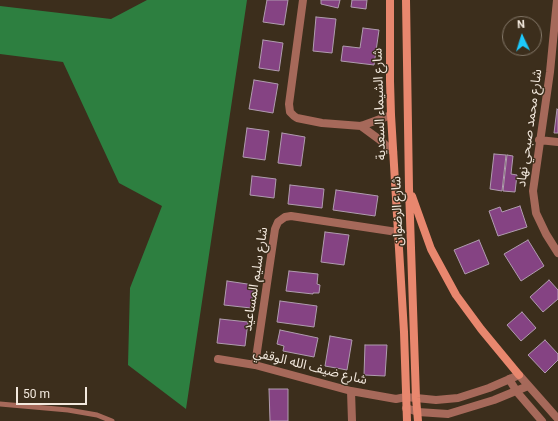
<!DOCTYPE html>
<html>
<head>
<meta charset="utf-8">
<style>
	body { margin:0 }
	#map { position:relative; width:558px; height:421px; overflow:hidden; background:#3c2e1c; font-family:Roboto,sans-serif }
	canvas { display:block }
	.north { position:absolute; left:502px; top:16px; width:40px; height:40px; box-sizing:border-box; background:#3c2e1c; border:1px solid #85796a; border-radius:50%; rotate:356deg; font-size:11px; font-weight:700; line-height:16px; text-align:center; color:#f3e9de }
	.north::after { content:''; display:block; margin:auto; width:14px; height:18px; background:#1cc9fc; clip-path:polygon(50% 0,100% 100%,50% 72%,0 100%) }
	.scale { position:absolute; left:16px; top:387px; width:71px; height:18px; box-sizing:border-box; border:2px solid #f3e9de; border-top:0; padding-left:5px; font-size:12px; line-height:14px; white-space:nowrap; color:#f3e9de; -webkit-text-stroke:3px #3c2e1c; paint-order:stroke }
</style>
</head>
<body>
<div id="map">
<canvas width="558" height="421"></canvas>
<div class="north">N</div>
<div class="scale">50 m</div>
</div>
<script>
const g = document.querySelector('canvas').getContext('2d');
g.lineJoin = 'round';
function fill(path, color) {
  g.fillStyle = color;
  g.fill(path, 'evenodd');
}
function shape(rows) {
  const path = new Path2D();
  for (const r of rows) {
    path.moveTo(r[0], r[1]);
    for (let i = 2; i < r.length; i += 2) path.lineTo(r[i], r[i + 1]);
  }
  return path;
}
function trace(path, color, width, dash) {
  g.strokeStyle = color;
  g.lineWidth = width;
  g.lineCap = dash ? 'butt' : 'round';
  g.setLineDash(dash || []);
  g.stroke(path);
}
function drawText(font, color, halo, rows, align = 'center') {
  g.font = font + ' Roboto,"Noto Sans Arabic",sans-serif';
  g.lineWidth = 3;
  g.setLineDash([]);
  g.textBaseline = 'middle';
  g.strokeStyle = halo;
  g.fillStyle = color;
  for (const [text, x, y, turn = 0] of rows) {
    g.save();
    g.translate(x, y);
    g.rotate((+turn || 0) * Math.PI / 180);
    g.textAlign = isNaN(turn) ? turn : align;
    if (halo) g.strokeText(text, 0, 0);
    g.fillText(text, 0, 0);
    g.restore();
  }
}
fill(shape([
	[147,0,247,0,186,409,128,365,130,288,162,206,119,183,63,62,0,54,0,6,111,19]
]), '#2d7f40');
const building = shape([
	[267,0,288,0,284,25,263,22,267,0],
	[321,0,340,0,338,8,321,4,321,0],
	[352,0,367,0,366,9,351,7,352,0],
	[316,17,336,19,332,53,313,51,316,17],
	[363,28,379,30,374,65,341,61,343,46,360,48,363,28],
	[263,40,283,43,279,71,259,68,263,40],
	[254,80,278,84,273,113,249,109,254,80],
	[557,109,558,110,558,133,554,133,557,109],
	[247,128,269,131,265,160,243,157,247,128],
	[282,133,305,137,301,166,278,163,282,133],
	[494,154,506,155,502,191,490,189,494,154],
	[507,155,513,156,511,174,517,175,515,192,503,191,507,155],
	[252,176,276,179,274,198,250,195,252,176],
	[290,185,324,189,322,208,288,204,290,185],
	[336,190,378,196,375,216,333,210,336,190],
	[520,206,527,227,498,236,489,211,500,207,502,212,520,206],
	[325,232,349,235,344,265,321,262,325,232],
	[479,240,489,264,465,274,454,250,479,240],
	[528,240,544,266,521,281,504,254,528,240],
	[289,271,318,274,317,284,320,285,319,293,313,293,313,294,286,291,289,271],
	[549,280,558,290,558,299,543,312,530,297,549,280],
	[227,281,254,285,251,308,224,305,227,281],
	[280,301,317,306,314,327,277,322,280,301],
	[522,312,536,328,521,341,507,325,522,312],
	[220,319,248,322,245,346,217,343,220,319],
	[280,330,318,338,314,357,283,351,284,346,277,344,280,330],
	[330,336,352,340,347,370,325,366,330,336],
	[545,340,558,354,558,360,545,373,528,355,545,340],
	[365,345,387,345,385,376,364,375,365,345],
	[269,389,288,389,288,421,270,421,269,389]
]);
fill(building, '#854383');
trace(building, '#b09caf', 1);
trace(shape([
	[0,404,68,410,97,415,112,421]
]), '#a6695a', 5);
trace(shape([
	[303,0,289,104,290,112,294,116,297,118,322,123,361,126,391,115],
	[557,0,550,72,533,191,536,213,546,234,558,253],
	[361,126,380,140,393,152],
	[539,140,558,142],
	[218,359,255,365,351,391,396,399,406,397],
	[255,365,275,229,278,222,285,217,291,216,397,232],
	[351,391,352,421]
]), '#a6695a', 8);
trace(shape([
	[509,379,517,392,542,421],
	[406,397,436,400,458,398,489,388,519,375,558,419],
	[406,408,418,412,448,414,494,400,528,386]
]), '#a6695a', 8);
trace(shape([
	[390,0,390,81,391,115,404,332,407,421],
	[406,0,409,188,416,398,418,421],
	[412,196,431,249,456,295,481,329,519,375]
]), '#e8876e', 8);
drawText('13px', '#f3e9de', '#3c2e1c', [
	["شارع الشيماء السعدية",380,104,-92],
	["شارع محمد صبحي نهاد",530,128,-82],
	["شارع الرضوان",398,211,-92],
	["شارع سليم المساعيد",256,279,-81],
	["شارع ضيف الله الوقفي",310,367,14]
]);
</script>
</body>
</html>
